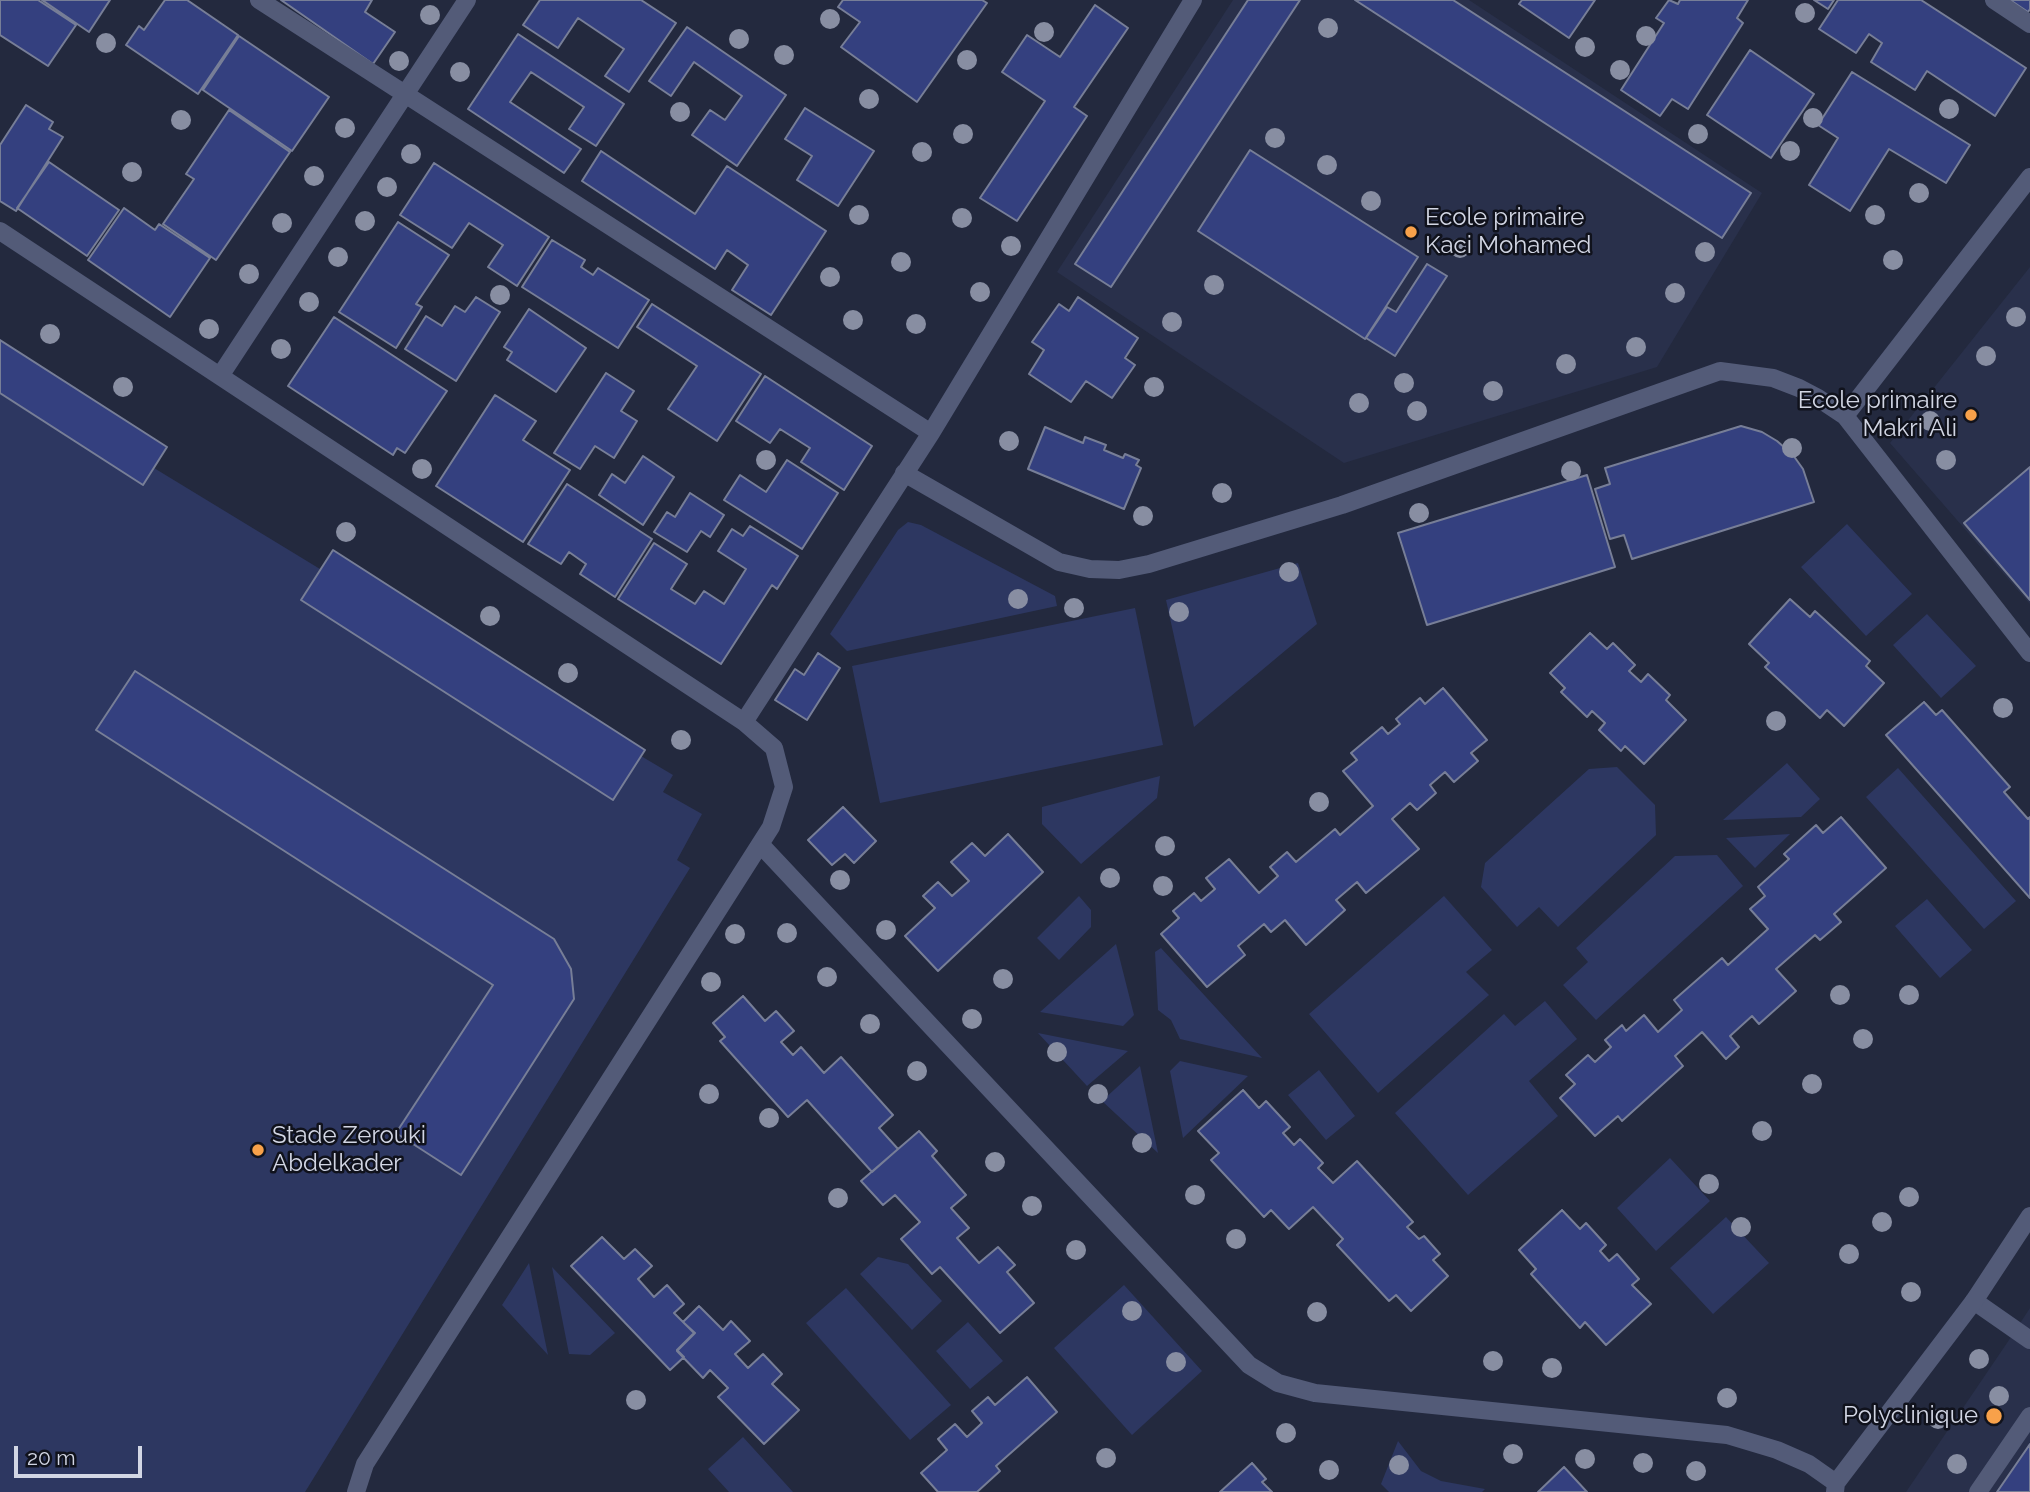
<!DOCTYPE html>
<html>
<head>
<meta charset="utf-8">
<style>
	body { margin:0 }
	#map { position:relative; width:2030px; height:1492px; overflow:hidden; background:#23293e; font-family:Raleway,sans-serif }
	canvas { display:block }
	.scale { position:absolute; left:14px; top:1446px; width:128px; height:32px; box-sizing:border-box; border:4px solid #d2d6e4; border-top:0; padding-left:9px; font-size:21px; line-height:24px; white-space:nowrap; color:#d2d6e4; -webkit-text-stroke:5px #10121c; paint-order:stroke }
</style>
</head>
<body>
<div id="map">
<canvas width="2030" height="1492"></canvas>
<div class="scale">20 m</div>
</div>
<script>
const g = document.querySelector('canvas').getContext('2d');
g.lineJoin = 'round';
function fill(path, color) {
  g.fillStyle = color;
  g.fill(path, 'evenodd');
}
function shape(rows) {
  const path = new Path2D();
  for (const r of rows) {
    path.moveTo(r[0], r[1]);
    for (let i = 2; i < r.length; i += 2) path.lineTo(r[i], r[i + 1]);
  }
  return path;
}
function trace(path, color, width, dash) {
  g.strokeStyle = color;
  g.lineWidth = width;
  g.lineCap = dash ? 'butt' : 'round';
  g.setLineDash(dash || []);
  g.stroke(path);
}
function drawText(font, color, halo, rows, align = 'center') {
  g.font = font + ' Raleway,sans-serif';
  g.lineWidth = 5;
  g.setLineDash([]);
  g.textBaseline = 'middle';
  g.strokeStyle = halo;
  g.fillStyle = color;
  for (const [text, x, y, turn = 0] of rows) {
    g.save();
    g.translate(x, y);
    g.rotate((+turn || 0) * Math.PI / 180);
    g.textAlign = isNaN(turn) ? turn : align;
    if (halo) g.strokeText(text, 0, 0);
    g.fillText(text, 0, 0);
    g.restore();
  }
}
fill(shape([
	[1233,0,1469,0,1762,193,1657,367,1344,463,1057,272],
	[2030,267,2030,604,1890,443],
	[2030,1308,2030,1492,1906,1492,2009,1340]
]), '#29304b');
fill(shape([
	[0,394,142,484,154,468,320,569,301,600,613,800,641,756,673,775,663,792,702,814,677,860,690,868,305,1492,0,1492],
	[908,522,921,525,1055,596,1057,606,847,651,830,634,898,530],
	[1847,524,1912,594,1866,636,1801,567],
	[1298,563,1317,624,1194,727,1166,600],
	[1135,608,1163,745,880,803,852,666],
	[1927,614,1976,666,1941,698,1893,645],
	[1787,763,1820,799,1801,817,1723,820],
	[1617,767,1655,805,1656,835,1558,927,1539,907,1517,927,1481,887,1485,863,1589,769],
	[1898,768,2016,901,1984,929,1866,797],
	[1160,776,1157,798,1081,864,1042,824,1042,807],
	[1790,834,1755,868,1726,838],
	[1717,855,1743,886,1596,1020,1563,985,1588,962,1576,948,1675,856],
	[1079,896,1091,910,1091,927,1059,960,1037,938],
	[1444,896,1492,950,1466,972,1489,995,1378,1093,1309,1014],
	[1927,899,1972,950,1940,978,1895,926],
	[1116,944,1134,1015,1123,1026,1040,1012],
	[1161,948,1262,1058,1180,1039,1171,1020,1158,1010,1155,952],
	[1545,1001,1577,1039,1529,1081,1558,1116,1468,1195,1395,1113,1504,1014,1515,1026],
	[1038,1033,1128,1051,1087,1086],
	[1180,1061,1248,1076,1183,1138,1170,1071],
	[1140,1066,1158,1153,1102,1101],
	[1319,1070,1355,1116,1326,1140,1288,1095],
	[1670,1158,1710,1201,1656,1251,1617,1208],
	[1726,1217,1769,1263,1713,1314,1670,1268],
	[878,1257,908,1264,942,1301,912,1330,860,1274],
	[529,1263,548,1355,502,1305],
	[552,1267,615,1333,590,1355,569,1354],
	[1124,1285,1202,1371,1132,1435,1054,1348],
	[846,1288,951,1405,910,1440,806,1323],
	[968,1322,1003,1361,970,1389,936,1351],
	[743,1437,793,1492,729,1492,708,1469],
	[1398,1441,1421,1471,1441,1481,1485,1489,1482,1492,1389,1492,1381,1484]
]), '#2d3761');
const building = shape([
	[0,0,38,0,76,25,48,66,0,35,0,0],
	[42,0,110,0,89,32,42,0],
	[165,0,187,0,238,35,198,94,126,45,139,26,144,30,165,0],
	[281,0,372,0,365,12,395,32,373,64,281,0],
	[540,0,641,0,676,23,629,92,605,76,624,49,578,18,558,48,523,25,540,0],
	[843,0,982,0,987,3,917,102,841,47,860,22,838,7,843,0],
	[1248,0,1300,0,1111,287,1075,264,1248,0],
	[1355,0,1453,0,1751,193,1722,238,1355,0],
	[1522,0,1595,0,1569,38,1519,4,1522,0],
	[1669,0,1678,4,1680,0,1748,0,1737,18,1743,23,1688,109,1672,99,1660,116,1621,90,1664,23,1656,18,1669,0],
	[1814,0,1834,0,1828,9,1814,0],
	[1838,0,1921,0,2026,68,1995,116,1927,71,1915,90,1871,62,1882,43,1869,34,1856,53,1819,29,1838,0],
	[2010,0,2030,0,2030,9,2028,12,2010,0],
	[1095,5,1128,28,1074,107,1087,116,1017,221,980,198,1045,101,1002,72,1027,35,1060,57,1095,5],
	[687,27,786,95,737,166,692,135,710,110,725,120,742,96,694,62,671,96,649,81,687,27],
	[518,34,624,104,596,146,569,129,584,107,531,72,510,102,581,149,564,173,468,109,518,34],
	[239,36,329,97,292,151,203,90,239,36],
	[1750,50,1814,94,1771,158,1707,115,1750,50],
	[1852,72,1970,145,1946,183,1889,149,1850,211,1809,185,1838,138,1818,125,1852,72],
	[26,105,53,122,49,129,63,137,16,211,0,201,0,145,26,105],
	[805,108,874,151,838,206,797,180,812,156,785,139,805,108],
	[229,110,290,152,216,260,163,224,194,179,186,174,229,110],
	[1250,150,1418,257,1365,339,1198,231,1250,150],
	[601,151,695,214,727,166,826,231,771,315,732,290,748,265,727,250,715,269,582,181,601,151],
	[49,162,119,210,87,256,17,208,49,162],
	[434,163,549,237,517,286,488,267,503,245,469,223,452,248,400,215,434,163],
	[124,208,155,230,159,224,210,258,170,317,88,260,124,208],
	[398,222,449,255,416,304,422,307,396,348,339,312,398,222],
	[552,240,585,260,581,267,593,275,598,268,649,300,618,348,522,287,552,240],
	[1427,264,1447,276,1395,356,1366,338,1387,307,1396,312,1427,264],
	[476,297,500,312,456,381,405,349,426,316,442,326,455,306,465,312,476,297],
	[1078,297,1138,338,1125,358,1135,365,1112,398,1086,381,1071,402,1029,374,1044,350,1032,342,1059,304,1069,311,1078,297],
	[652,304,761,374,717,441,668,409,697,366,637,327,652,304],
	[529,309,586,348,556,392,507,360,512,352,504,347,529,309],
	[334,317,447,391,405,453,397,448,393,455,288,386,334,317],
	[0,340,167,447,143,485,0,393,0,340],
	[606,373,634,391,621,411,637,421,614,458,595,446,580,469,554,453,606,373],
	[765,376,872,446,844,490,801,462,810,448,780,429,770,443,736,421,765,376],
	[495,395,536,421,523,440,570,470,523,542,436,486,495,395],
	[1741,426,1762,432,1777,441,1793,455,1803,469,1814,502,1632,559,1624,535,1610,539,1595,489,1610,484,1605,468,1741,426],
	[1045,427,1083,443,1085,437,1106,445,1104,450,1123,458,1125,454,1139,460,1136,465,1141,468,1124,509,1028,469,1045,427],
	[643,456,674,477,643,525,599,495,612,474,625,483,643,456],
	[787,460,838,493,802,549,724,500,740,475,766,492,787,460],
	[2030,467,2030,600,1964,523,2030,467],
	[1587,475,1615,567,1427,625,1398,533,1587,475],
	[567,484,652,539,615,597,580,574,586,564,569,552,561,564,528,544,567,484],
	[690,493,724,515,710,537,701,531,687,552,654,532,667,512,675,517,690,493],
	[750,526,798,556,777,589,772,585,721,664,618,599,654,543,687,564,671,589,695,604,704,591,724,604,746,569,718,551,732,529,743,536,750,526],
	[333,550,645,750,613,800,301,600,333,550],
	[1790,599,1810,617,1815,611,1870,661,1866,666,1884,683,1844,726,1827,710,1820,718,1765,667,1769,663,1749,644,1790,599],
	[1590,633,1607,649,1613,643,1635,665,1629,671,1641,682,1648,674,1670,695,1666,700,1686,720,1644,764,1625,746,1621,751,1599,730,1605,723,1592,711,1587,717,1561,692,1565,688,1550,673,1590,633],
	[818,653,840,668,807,720,775,700,795,669,804,675,818,653],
	[135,671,554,939,571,969,574,999,461,1175,396,1133,493,985,96,730,135,671],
	[1443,688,1487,740,1471,753,1478,761,1454,782,1445,772,1430,785,1436,793,1417,810,1410,803,1392,819,1419,849,1366,893,1357,882,1336,900,1345,910,1306,945,1285,920,1271,932,1264,924,1238,946,1245,955,1207,987,1161,934,1179,918,1173,911,1194,893,1201,901,1215,889,1206,878,1229,859,1259,893,1278,876,1270,867,1287,852,1296,862,1335,829,1340,835,1373,806,1343,771,1357,760,1351,753,1382,727,1388,734,1400,724,1396,719,1420,698,1425,704,1443,688],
	[1924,702,1936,715,1942,710,2010,787,2004,792,2028,819,2030,817,2030,898,1886,735,1924,702],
	[843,807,876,841,854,863,845,854,832,865,808,840,843,807],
	[1841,817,1886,868,1834,914,1841,922,1820,940,1815,935,1776,969,1796,991,1759,1024,1752,1016,1730,1036,1739,1047,1726,1059,1702,1032,1675,1056,1683,1066,1622,1121,1618,1116,1595,1136,1560,1098,1575,1084,1566,1075,1588,1055,1595,1062,1611,1047,1605,1040,1622,1025,1626,1031,1644,1015,1658,1032,1682,1010,1674,1000,1722,958,1728,965,1768,929,1750,909,1765,896,1758,887,1789,859,1784,854,1816,825,1823,833,1841,817],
	[1008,834,1043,872,938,971,905,936,935,908,923,896,938,882,952,896,969,881,951,862,972,843,985,856,1008,834],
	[743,996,765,1021,776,1011,794,1031,781,1042,793,1055,801,1047,824,1073,841,1057,893,1115,879,1128,898,1149,872,1172,807,1100,788,1117,720,1041,725,1037,713,1023,743,996],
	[1243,1090,1259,1108,1266,1101,1290,1127,1283,1133,1294,1145,1300,1139,1323,1163,1318,1168,1333,1183,1357,1161,1413,1222,1407,1227,1419,1239,1424,1236,1440,1254,1433,1260,1448,1276,1411,1311,1396,1295,1389,1301,1337,1245,1343,1239,1313,1207,1289,1229,1271,1210,1264,1217,1211,1160,1219,1153,1198,1131,1243,1090],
	[919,1131,937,1151,932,1156,966,1195,951,1208,969,1228,957,1238,979,1263,998,1247,1015,1265,1007,1272,1034,1303,1000,1333,940,1267,932,1274,901,1239,920,1222,895,1195,883,1205,861,1181,919,1131],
	[1562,1210,1580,1229,1586,1223,1606,1245,1600,1251,1609,1261,1617,1254,1639,1279,1632,1285,1651,1304,1606,1345,1585,1322,1580,1328,1531,1274,1536,1269,1519,1250,1562,1210],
	[602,1237,624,1259,635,1249,652,1266,638,1279,654,1297,667,1285,684,1304,674,1313,694,1333,677,1350,684,1357,670,1370,571,1266,602,1237],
	[699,1306,723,1330,731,1321,750,1341,735,1354,748,1368,763,1354,782,1374,772,1384,799,1410,764,1444,718,1397,728,1388,710,1370,703,1378,677,1351,695,1333,683,1322,699,1306],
	[1027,1377,1057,1412,996,1466,1000,1471,977,1492,938,1492,921,1473,947,1450,938,1439,955,1424,967,1437,982,1423,972,1411,988,1397,995,1405,1027,1377],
	[2030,1444,2030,1492,1997,1492,2030,1444],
	[1252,1463,1266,1479,1262,1482,1272,1492,1220,1492,1252,1463],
	[1564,1467,1587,1492,1538,1492,1564,1467]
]);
fill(building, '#34407f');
trace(building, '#777e97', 2);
trace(shape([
	[1974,1301,2030,1340],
	[1978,1492,2030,1416]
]), '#535b78', 18);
trace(shape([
	[259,0,931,433],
	[1994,0,2030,24],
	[0,231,744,722,774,748,784,787,771,827,365,1464,356,1492],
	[220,376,467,0],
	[1845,416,2030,177],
	[904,473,1059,562,1090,569,1119,570,1149,564,1342,505,1720,371,1773,378,1799,388,1818,398,1845,416,2030,653],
	[744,722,931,433,1193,0],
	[760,844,1249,1365,1278,1383,1315,1393,1727,1435,1777,1450,1809,1464,1836,1483],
	[1835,1492,1836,1483,1974,1301,2030,1216]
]), '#535b78', 18);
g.fillStyle = '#888ea2';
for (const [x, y] of [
	[1805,13],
	[430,15],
	[830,19],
	[1328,28],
	[1044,32],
	[1646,36],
	[739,39],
	[106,43],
	[1585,47],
	[784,55],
	[967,60],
	[399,61],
	[1620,70],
	[460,72],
	[869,99],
	[1949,109],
	[680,112],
	[1813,118],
	[181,120],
	[345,128],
	[963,134],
	[1698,134],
	[1275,138],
	[1790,151],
	[922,152],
	[411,154],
	[1327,165],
	[132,172],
	[314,176],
	[387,187],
	[1919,193],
	[1371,201],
	[859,215],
	[1875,215],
	[962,218],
	[365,221],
	[282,223],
	[1011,246],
	[1460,248],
	[1705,252],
	[338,257],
	[1893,260],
	[901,262],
	[249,274],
	[830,277],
	[1214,285],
	[980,292],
	[1675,293],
	[500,295],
	[309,302],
	[2016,317],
	[853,320],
	[1172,322],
	[916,324],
	[209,329],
	[50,334],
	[1636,347],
	[281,349],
	[1986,356],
	[1566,364],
	[1404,383],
	[123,387],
	[1154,387],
	[1493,391],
	[1359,403],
	[1417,411],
	[1930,421],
	[1009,441],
	[1792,448],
	[766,460],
	[1946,460],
	[422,469],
	[1571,471],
	[1222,493],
	[1419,513],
	[1143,516],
	[346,532],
	[1289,572],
	[1018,599],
	[1074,608],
	[1179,612],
	[490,616],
	[568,673],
	[2003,708],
	[1776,721],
	[681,740],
	[1319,802],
	[1165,846],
	[1110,878],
	[840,880],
	[1163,886],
	[886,930],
	[787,933],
	[735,934],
	[827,977],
	[1003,979],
	[711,982],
	[1840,995],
	[1909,995],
	[972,1019],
	[870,1024],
	[1863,1039],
	[1057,1052],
	[917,1071],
	[1812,1084],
	[709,1094],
	[1098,1094],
	[769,1118],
	[1762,1131],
	[1142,1143],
	[995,1162],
	[1709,1184],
	[1195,1195],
	[1909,1197],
	[838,1198],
	[1032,1206],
	[1882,1222],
	[1741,1227],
	[1236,1239],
	[1076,1250],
	[1849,1254],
	[1911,1292],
	[1132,1311],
	[1317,1312],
	[1979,1359],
	[1493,1361],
	[1176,1362],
	[1552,1368],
	[1999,1396],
	[1727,1398],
	[636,1400],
	[1938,1419],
	[1286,1433],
	[1513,1454],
	[1106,1458],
	[1585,1459],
	[1643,1463],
	[1957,1464],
	[1399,1465],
	[1329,1470],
	[1696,1471]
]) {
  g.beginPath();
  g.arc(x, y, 10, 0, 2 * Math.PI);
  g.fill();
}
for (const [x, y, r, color] of [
	[1411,232,7,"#f8a14a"],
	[1971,415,7,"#f8a14a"],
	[258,1150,7,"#f8a14a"],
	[1994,1416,9,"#f8a14a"]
]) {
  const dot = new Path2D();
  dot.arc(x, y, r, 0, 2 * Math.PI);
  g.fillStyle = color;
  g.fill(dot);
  trace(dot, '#10121c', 2.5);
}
drawText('24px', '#d2d6e4', '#10121c', [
	["Ecole primaire",1425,218],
	["Kaci Mohamed",1425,246],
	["Ecole primaire",1957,401,"right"],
	["Makri Ali",1957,429,"right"],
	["Stade Zerouki",272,1136],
	["Abdelkader",272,1164],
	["Polyclinique",1978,1416,"right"]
], 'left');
</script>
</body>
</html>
